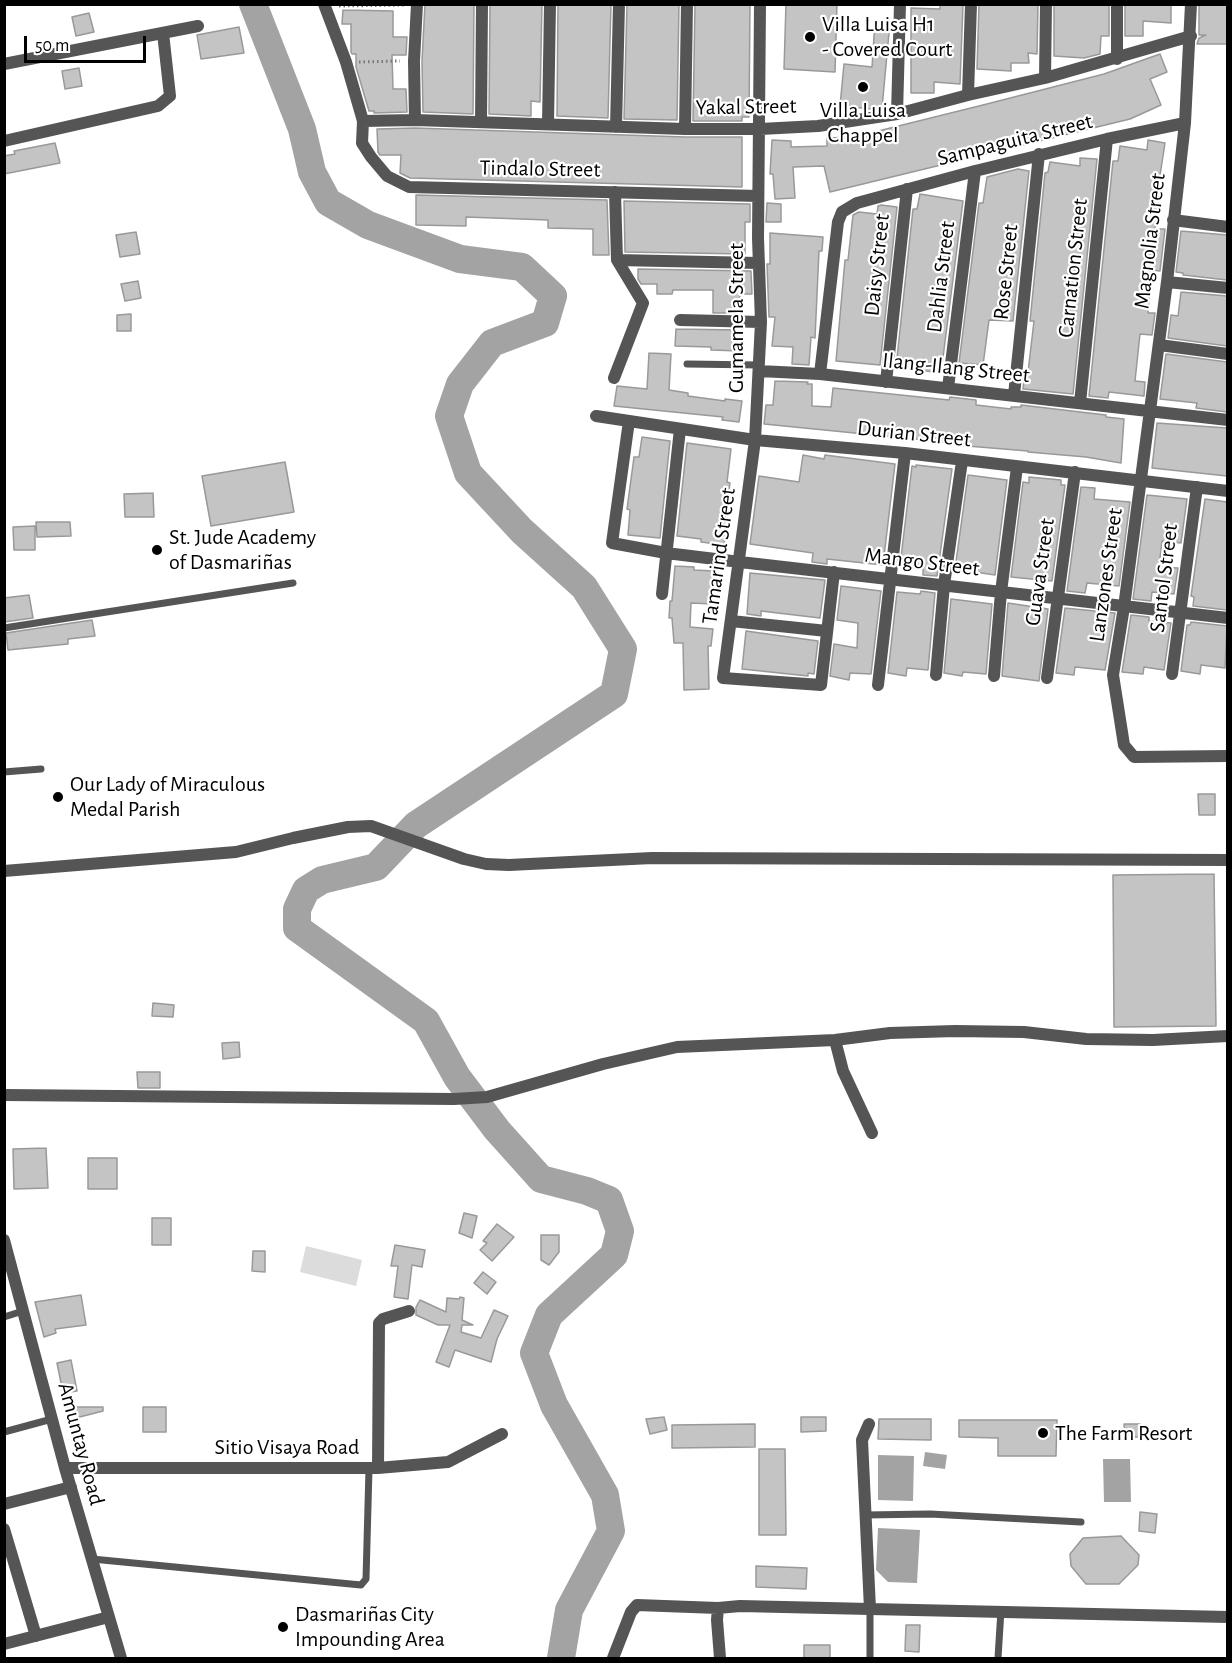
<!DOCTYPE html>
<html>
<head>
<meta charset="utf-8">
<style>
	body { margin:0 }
	#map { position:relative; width:1232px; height:1663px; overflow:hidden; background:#fff; font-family:"Alegreya Sans",sans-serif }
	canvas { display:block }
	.frame { position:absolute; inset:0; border:6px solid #000; pointer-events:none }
	.scale { position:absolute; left:24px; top:36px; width:122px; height:27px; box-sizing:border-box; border:3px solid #000; border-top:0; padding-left:8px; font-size:18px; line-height:21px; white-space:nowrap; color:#000; -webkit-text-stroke:4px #fff; paint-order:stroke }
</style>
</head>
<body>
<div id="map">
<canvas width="1232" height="1663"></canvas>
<div class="frame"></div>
<div class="scale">50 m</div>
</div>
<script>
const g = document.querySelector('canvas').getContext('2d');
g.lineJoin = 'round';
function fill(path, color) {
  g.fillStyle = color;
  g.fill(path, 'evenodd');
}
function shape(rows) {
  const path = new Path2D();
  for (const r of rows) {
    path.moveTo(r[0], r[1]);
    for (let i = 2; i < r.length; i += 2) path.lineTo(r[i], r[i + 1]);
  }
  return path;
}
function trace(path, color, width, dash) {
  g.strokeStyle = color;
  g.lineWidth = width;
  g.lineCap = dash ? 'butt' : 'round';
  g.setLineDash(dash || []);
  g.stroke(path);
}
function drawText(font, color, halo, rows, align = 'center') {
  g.font = font + ' "Alegreya Sans",sans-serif';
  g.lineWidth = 4.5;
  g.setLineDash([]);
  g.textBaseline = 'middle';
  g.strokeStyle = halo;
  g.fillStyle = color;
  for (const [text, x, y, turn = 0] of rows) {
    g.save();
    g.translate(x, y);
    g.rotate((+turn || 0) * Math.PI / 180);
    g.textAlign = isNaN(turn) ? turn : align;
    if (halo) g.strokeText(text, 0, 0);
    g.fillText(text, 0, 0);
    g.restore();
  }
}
fill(shape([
	[306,1246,362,1260,356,1286,300,1272]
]), '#dcdcdc');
fill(shape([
	[925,1452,947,1455,945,1469,923,1466],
	[878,1455,914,1456,913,1501,878,1500],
	[1103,1459,1130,1459,1131,1502,1104,1502],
	[878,1528,920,1530,917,1583,888,1582,876,1570]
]), '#a3a3a3');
trace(shape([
	[253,4,302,129,312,172,328,202,368,225,460,259,522,267,553,296,545,323,492,343,460,384,449,416,468,473,522,531,584,587,623,649,614,694,416,825,376,867,322,880,306,890,297,909,297,928,426,1021,457,1077,497,1130,541,1179,587,1191,609,1200,620,1231,614,1255,549,1315,534,1353,554,1405,605,1495,611,1531,569,1610,561,1658]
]), '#a3a3a3', 28);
const building = shape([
	[425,4,474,4,473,114,423,112,422,61,425,4],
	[490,4,542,4,540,102,531,101,531,116,489,114,490,4],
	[558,4,611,4,608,118,557,116,558,4],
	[627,4,679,4,677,120,624,119,627,4],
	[695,4,750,4,749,117,742,117,742,121,693,121,695,4],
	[786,4,837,4,835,72,784,69,786,4],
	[940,4,963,5,960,84,934,82,934,93,911,93,911,8,940,9,940,4],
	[1038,4,1037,54,1028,53,1029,63,1011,63,1011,71,977,69,979,5,1038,4],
	[1054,4,1109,4,1109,36,1101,36,1100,54,1084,58,1054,56,1054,4],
	[1125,4,1171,4,1171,23,1143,21,1143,36,1125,36,1125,4],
	[1199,4,1227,4,1227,44,1197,44,1199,38,1206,35,1199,35,1199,4],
	[343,10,393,11,393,37,407,37,406,55,392,55,393,89,406,89,407,112,374,113,374,111,369,111,356,67,356,54,352,54,351,52,351,24,342,24,343,10],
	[89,13,94,32,76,36,72,17,89,13],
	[875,21,890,22,882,108,872,109,840,106,844,64,872,67,875,21],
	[239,27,244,53,201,59,197,35,239,27],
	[1160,54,1167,72,1150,79,1161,105,1130,119,830,192,824,166,793,167,795,198,775,199,773,174,770,174,772,140,791,141,791,147,827,146,827,138,854,137,979,106,1104,74,1160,54],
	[79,68,82,86,65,89,62,71,79,68],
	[415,128,685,137,742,137,742,187,410,178,400,173,401,155,380,155,378,152,377,129,415,128],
	[1148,140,1165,143,1157,195,1159,196,1155,229,1165,229,1160,271,1151,270,1148,313,1155,313,1152,335,1140,334,1135,381,1145,382,1144,396,1109,392,1108,398,1089,396,1113,161,1118,161,1120,146,1147,150,1148,140],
	[55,143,60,163,4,174,4,156,15,154,14,151,55,143],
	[1080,158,1097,159,1073,394,1023,389,1025,371,1028,372,1034,321,1030,321,1045,173,1048,172,1050,162,1080,166,1080,158],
	[1018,169,1029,171,1013,321,989,320,983,365,959,363,979,203,983,203,987,177,1018,169],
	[920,194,963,201,941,373,896,367,913,209,917,209,920,194],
	[416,195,607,200,609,255,593,255,593,229,548,228,548,220,466,217,466,226,416,225,416,195],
	[624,201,750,204,750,222,745,222,745,254,625,252,624,201],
	[767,203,781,204,781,222,766,222,767,203],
	[881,205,897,207,880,365,836,361,845,260,848,260,853,215,859,212,877,214,878,206,881,205],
	[1181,231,1227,235,1227,280,1183,275,1183,273,1176,272,1181,231],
	[136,232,140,254,120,257,116,235,136,232],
	[770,233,823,237,822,251,819,251,815,338,811,337,809,365,792,364,793,347,772,346,775,317,769,317,767,264,770,264,770,233],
	[638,269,751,271,752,294,740,294,739,313,713,313,713,290,673,290,672,294,657,294,657,284,641,284,638,279,638,269],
	[138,281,141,298,125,301,121,284,138,281],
	[1181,292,1227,296,1227,346,1168,338,1171,315,1178,316,1181,292],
	[131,314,131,331,117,331,117,315,131,314],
	[676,329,739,330,740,351,711,350,711,347,675,346,676,329],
	[649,353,671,354,669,390,688,393,688,396,725,401,725,399,742,401,739,422,722,420,723,417,614,406,617,386,647,389,649,353],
	[1166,354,1227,362,1227,412,1196,408,1197,403,1160,399,1166,354],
	[775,381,808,382,807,384,812,384,812,406,831,407,833,388,949,400,950,397,976,400,976,405,1011,409,1011,407,1021,407,1021,405,1106,415,1106,417,1124,419,1121,463,1086,457,1028,452,1028,451,955,445,955,443,764,424,766,405,773,405,775,381],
	[1157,423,1227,428,1227,476,1152,468,1157,423],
	[642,437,670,441,660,538,628,535,630,510,627,509,634,457,639,457,642,437],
	[687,443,731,449,727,482,730,483,724,527,726,528,724,545,701,542,701,539,677,536,687,443],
	[803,455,824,459,825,455,895,464,883,565,827,559,827,564,812,562,813,553,750,544,759,476,799,482,803,455],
	[285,462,294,512,211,526,202,476,285,462],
	[916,465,952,469,937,576,923,575,923,569,900,566,912,466,916,467,916,465],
	[968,475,1007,480,995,575,955,569,968,475],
	[1029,477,1061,480,1061,485,1065,485,1052,581,1011,577,1023,482,1029,483,1029,477],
	[1081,487,1095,488,1094,499,1130,502,1119,586,1087,583,1085,593,1067,591,1081,487],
	[153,493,154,517,125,517,124,494,153,493],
	[1147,495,1187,499,1181,543,1162,541,1159,567,1178,568,1174,594,1152,592,1151,601,1133,599,1147,495],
	[1205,499,1227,502,1227,610,1193,606,1194,597,1191,596,1205,499],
	[36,522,70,522,71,536,37,537,36,522],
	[35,526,35,550,14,550,13,527,35,526],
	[675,566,694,567,694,570,715,571,713,604,691,603,690,627,713,629,711,646,708,646,709,689,684,690,683,643,674,643,672,618,669,618,670,601,672,601,675,566],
	[750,573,825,580,820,618,761,611,761,616,747,614,750,573],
	[841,586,881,591,871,674,850,673,849,680,830,676,834,644,857,648,858,623,837,620,841,586],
	[921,591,935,593,928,670,907,668,906,676,888,673,897,592,920,594,921,591],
	[29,595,33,618,4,622,4,598,29,595],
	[951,599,992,604,986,674,963,672,962,676,944,673,951,599],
	[1008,603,1048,609,1039,681,1002,676,1008,603],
	[1065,608,1115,613,1105,670,1075,667,1074,675,1056,673,1065,608],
	[1131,615,1149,617,1149,621,1171,623,1164,670,1144,667,1143,674,1122,672,1131,615],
	[92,620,95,636,68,639,68,644,8,650,6,633,92,620],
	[1191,622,1227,626,1225,668,1201,665,1200,674,1181,671,1187,625,1190,625,1191,622],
	[746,631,818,641,814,674,808,673,808,676,742,669,746,631],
	[1198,794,1215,794,1215,815,1199,815,1198,794],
	[1214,874,1216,1026,1114,1027,1113,875,1214,874],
	[153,1003,174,1005,173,1017,152,1016,153,1003],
	[239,1042,240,1057,223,1059,222,1043,239,1042],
	[137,1072,160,1072,160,1088,138,1088,137,1072],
	[46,1148,48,1188,14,1189,13,1149,46,1148],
	[88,1158,117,1158,117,1189,88,1189,88,1158],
	[464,1213,477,1216,472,1238,459,1233,464,1213],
	[152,1218,171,1218,171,1245,152,1245,152,1218],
	[497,1224,514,1237,492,1261,480,1250,487,1243,483,1241,497,1224],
	[541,1235,559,1235,559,1252,549,1265,541,1260,541,1235],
	[395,1245,425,1250,422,1267,412,1265,408,1299,394,1297,398,1266,391,1266,395,1245],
	[253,1251,265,1251,265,1272,252,1271,253,1251],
	[483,1272,496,1282,487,1294,474,1283,483,1272],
	[81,1295,86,1325,55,1329,56,1333,44,1337,35,1302,81,1295],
	[460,1297,464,1298,462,1320,473,1325,462,1325,461,1332,481,1338,494,1310,508,1316,497,1339,491,1362,455,1350,449,1367,436,1362,450,1325,438,1325,416,1315,416,1307,420,1300,446,1312,447,1298,459,1299,460,1297],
	[71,1360,77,1391,63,1393,57,1363,71,1360],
	[65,1407,103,1407,103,1411,68,1420,65,1407],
	[143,1407,166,1407,166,1432,143,1432,143,1407],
	[664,1417,667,1430,650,1434,646,1419,664,1417],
	[801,1417,826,1417,826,1431,801,1432,801,1417],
	[879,1419,931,1419,931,1440,878,1439,879,1419],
	[959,1420,1057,1420,1056,1456,998,1456,998,1438,959,1437,959,1420],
	[755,1424,755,1447,672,1448,672,1425,755,1424],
	[1124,1424,1140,1424,1140,1437,1125,1437,1124,1424],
	[759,1449,785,1449,786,1535,759,1535,759,1449],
	[1140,1512,1157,1514,1155,1533,1139,1531,1140,1512],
	[1121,1536,1139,1555,1138,1565,1119,1584,1086,1584,1071,1566,1070,1554,1083,1538,1121,1536],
	[756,1566,807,1568,806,1589,756,1587,756,1566],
	[906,1625,920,1625,919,1652,905,1651,906,1625],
	[804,1645,830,1645,830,1659,804,1659,804,1645]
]);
fill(building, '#c4c4c4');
trace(building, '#999', 1.5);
trace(shape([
	[339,6,405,5],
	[359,62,400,61]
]), '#777', 3, [1.5, 3]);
trace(shape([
	[687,364,759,365],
	[4,628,293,583],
	[4,772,41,769],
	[4,1317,23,1311],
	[4,1432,52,1419],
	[865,1515,930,1514,1081,1522],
	[92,1559,361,1585,366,1579,369,1469],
	[870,1609,870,1658],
	[998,1658,1001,1610]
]), '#555', 7);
trace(shape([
	[324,4,346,62,363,121,362,143,371,157,387,176,409,187,758,196],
	[760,4,758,238,761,322,755,440,723,678,821,685,834,572],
	[1117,4,1117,59],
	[1191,4,1185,123,1167,282,1124,607,1113,675,1124,745,1134,757,1228,756],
	[4,64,198,26],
	[1045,78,1046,4],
	[968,95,971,4],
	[897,114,900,4],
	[415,120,414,61,417,4],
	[363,121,415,120,685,129,760,129,818,126,897,114,968,95,1045,78,1191,36],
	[481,122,482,4],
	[548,124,550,4],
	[616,127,619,4],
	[685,129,687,4],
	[4,141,158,106,170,96,163,33],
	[1173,220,1228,227],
	[617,260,758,263],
	[1167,282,1228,288],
	[680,320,761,322],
	[1159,345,1228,354],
	[759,371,820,374,1228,420],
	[820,374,838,222,842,212,857,203,975,171,1107,139,1185,123],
	[614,378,643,303,617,260,615,192],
	[886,382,907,189],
	[948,388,975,171],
	[1014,395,1039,154],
	[1080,403,1107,139],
	[596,416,755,440,905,453,1228,491],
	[629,421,612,543,666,553,740,562,1228,618],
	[662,594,680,429],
	[731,621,827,631],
	[1172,674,1197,487],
	[936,675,944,585,962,461],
	[994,676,1001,592,1017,467],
	[1047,678,1075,472],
	[878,685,905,453],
	[4,871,236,852,293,838,348,827,371,826,464,859,486,864,509,865,652,858,1228,860],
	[835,1040,843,1071,872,1133],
	[4,1095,454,1099,487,1097,603,1064,677,1047,835,1040,890,1033,955,1031,1024,1032,1086,1039,1153,1040,1228,1036],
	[4,1240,65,1468,121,1658],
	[869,1424,862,1440,870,1609,1228,1617],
	[65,1468,378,1468,448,1462,502,1434],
	[378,1468,379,1323,383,1319,409,1311],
	[4,1504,71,1487],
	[4,1529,36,1636],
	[4,1644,109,1617],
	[613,1658,631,1612,637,1605,718,1608],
	[720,1658,717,1620,718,1608,740,1606,870,1609]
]), '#555', 12);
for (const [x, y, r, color] of [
	[810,37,6,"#000"],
	[863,87,6,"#000"],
	[157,550,6,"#000"],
	[58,797,6,"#000"],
	[1043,1433,6,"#000"],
	[283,1627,6,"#000"]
]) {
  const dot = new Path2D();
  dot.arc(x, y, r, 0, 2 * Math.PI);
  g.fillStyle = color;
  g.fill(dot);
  trace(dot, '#fff', 2);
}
drawText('22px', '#000', '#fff', [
	["Villa Luisa H1",822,24],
	["- Covered Court",822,49],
	["Villa Luisa",863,110,"center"],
	["Chappel",863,135,"center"],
	["St. Jude Academy",169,537],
	["of Dasmariñas",169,562],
	["Our Lady of Miraculous",70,784],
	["Medal Parish",70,809],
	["The Farm Resort",1055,1433],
	["Dasmariñas City",295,1614],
	["Impounding Area",295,1639]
], 'left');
drawText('22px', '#000', '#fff', [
	["Yakal Street",746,107,-1],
	["Sampaguita Street",1015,140,-14],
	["Tindalo Street",540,169,1],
	["Magnolia Street",1150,241,-83],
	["Daisy Street",877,265,-84],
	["Carnation Street",1073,268,-84],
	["Rose Street",1006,272,-84],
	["Dahlia Street",941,277,-83],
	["Gumamela Street",736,318,-90],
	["Ilang-Ilang Street",956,368,6],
	["Durian Street",914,434,6],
	["Tamarind Street",719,556,-82],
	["Mango Street",922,562,7],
	["Guava Street",1040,572,-82],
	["Lanzones Street",1106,575,-82],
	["Santol Street",1164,578,-83],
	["Amuntay Road",81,1444,75],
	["Sitio Visaya Road",287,1447]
]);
</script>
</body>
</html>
